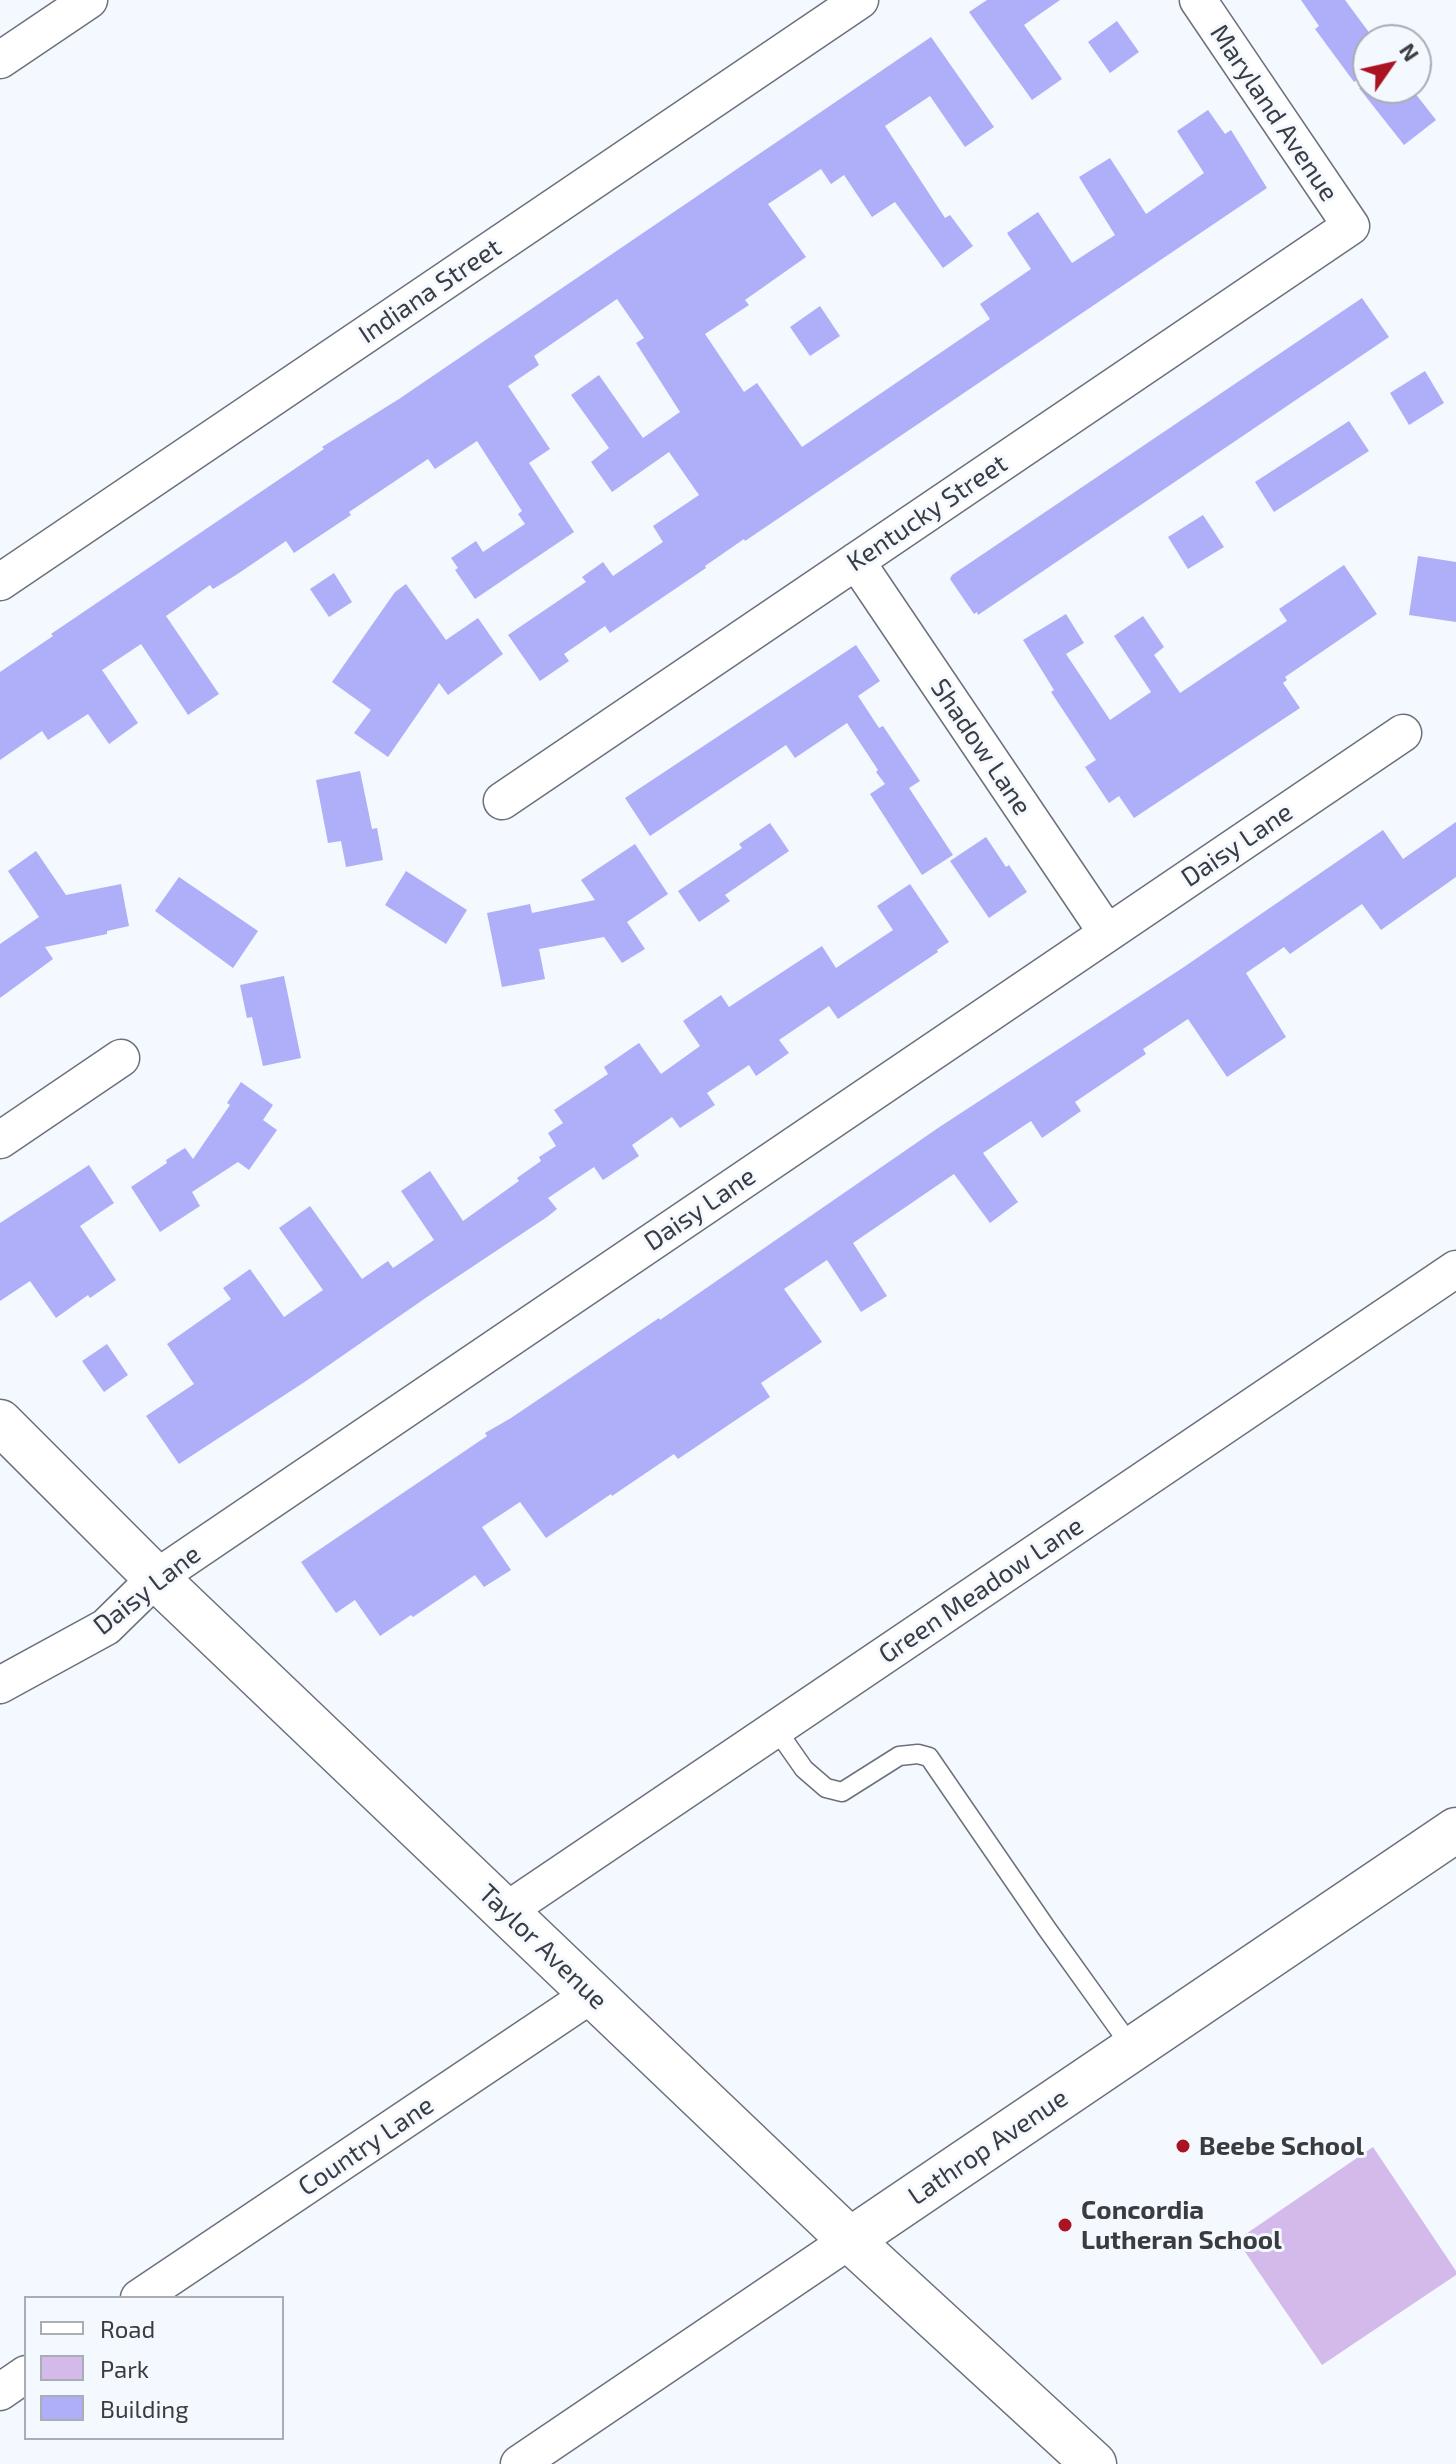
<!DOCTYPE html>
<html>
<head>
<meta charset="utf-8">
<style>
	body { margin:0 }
	#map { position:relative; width:1456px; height:2464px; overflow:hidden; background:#f4f8ff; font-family:"Exo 2",sans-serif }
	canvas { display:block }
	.legend { position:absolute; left:24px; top:2296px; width:260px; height:144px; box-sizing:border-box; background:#f4f8ff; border:2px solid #aaadb3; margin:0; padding:10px 14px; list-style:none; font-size:24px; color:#3a3c41 }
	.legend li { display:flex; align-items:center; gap:16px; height:40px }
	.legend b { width:40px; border:2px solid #aaadb3 }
	.north { position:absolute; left:1352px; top:24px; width:80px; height:80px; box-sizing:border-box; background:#f4f8ff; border:2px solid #aaadb3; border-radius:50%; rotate:56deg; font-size:22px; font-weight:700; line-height:32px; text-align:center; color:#3a3c41 }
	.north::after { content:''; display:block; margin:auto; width:28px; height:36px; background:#a91322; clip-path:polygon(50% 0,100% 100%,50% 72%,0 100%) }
</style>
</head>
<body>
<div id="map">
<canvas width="1456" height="2464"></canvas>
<ul class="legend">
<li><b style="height:10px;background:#fff"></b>Road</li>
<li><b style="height:22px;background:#d4baeb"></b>Park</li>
<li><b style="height:22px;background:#afaef8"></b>Building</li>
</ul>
<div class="north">N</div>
</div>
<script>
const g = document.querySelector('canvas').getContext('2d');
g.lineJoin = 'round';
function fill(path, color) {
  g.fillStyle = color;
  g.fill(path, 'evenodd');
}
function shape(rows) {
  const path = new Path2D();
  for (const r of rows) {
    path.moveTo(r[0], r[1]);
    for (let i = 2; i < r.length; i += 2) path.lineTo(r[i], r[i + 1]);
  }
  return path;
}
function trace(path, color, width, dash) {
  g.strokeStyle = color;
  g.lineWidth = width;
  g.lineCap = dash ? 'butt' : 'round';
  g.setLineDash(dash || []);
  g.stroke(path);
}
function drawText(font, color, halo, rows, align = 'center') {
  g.font = font + ' "Exo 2",sans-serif';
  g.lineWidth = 6;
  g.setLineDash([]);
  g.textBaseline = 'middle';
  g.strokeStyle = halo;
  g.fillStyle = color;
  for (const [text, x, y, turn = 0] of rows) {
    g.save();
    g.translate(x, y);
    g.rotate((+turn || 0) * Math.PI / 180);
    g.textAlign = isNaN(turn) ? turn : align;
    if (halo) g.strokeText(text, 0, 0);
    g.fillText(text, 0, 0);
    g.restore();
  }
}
fill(shape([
	[1373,2147,1456,2271,1456,2275,1322,2365,1237,2240]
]), '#d4baeb');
fill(shape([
	[987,0,1060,0,1024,25,1062,79,1032,100,969,12],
	[1301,0,1345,0,1368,31,1368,71,1354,82,1315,29,1319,26],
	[1117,21,1139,52,1110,73,1088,42],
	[931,37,994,127,965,147,930,96,885,126,945,218,950,215,973,246,943,268,895,202,872,217,844,175,831,184,821,169,768,204,806,257,745,300,749,305,705,334,744,392,757,383,802,447,990,319,980,304,1031,269,1007,233,1038,212,1072,263,1115,235,1079,177,1110,158,1146,214,1204,173,1177,131,1208,110,1225,134,1231,130,1267,188,745,541,744,539,705,566,706,568,610,633,605,626,564,654,569,661,540,681,508,635,586,582,582,577,603,562,613,576,663,542,653,526,699,495,669,452,612,492,591,462,609,448,571,395,599,375,643,438,680,412,636,343,644,338,617,299,534,356,539,365,508,386,550,449,529,463,574,532,475,599,455,570,458,568,451,558,476,541,483,552,525,524,518,514,522,511,477,441,435,469,428,459,349,512,351,515,294,553,286,541,236,575,213,589,210,585,166,616,219,694,188,715,141,644,102,670,138,723,109,744,88,714,48,740,42,731,0,760,0,672,53,636,51,634,324,449,322,447,399,399],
	[1359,88,1411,88,1436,120,1404,145],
	[1362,298,1389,337,978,615,977,612,974,614,950,579,952,575],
	[820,306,840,336,810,356,790,327],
	[1425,371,1444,403,1409,425,1390,393],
	[1349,421,1369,451,1274,512,1255,482],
	[1203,515,1224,547,1188,569,1168,537],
	[1418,556,1456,562,1456,622,1409,615],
	[1344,565,1377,614,1285,677,1287,680,1283,683,1300,708,1134,818,1119,796,1109,803,1085,767,1096,760,1051,692,1054,690,1023,640,1066,614,1084,643,1066,654,1110,720,1151,692,1114,636,1143,616,1164,647,1154,655,1180,693,1287,621,1279,609],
	[334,573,352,602,329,617,310,589],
	[406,584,446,640,478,618,503,654,448,695,439,683,388,757,354,733,371,710,332,682,395,592],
	[856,645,880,681,858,696,879,728,883,726,920,781,909,788,953,855,922,875,870,794,885,784,876,772,878,770,847,723,795,758,786,745,650,836,625,798],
	[360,771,372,829,377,828,383,860,346,867,341,841,328,843,316,780],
	[1456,822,1456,877,1381,930,1362,904,1290,954,1284,947,1246,973,1286,1037,1227,1077,1188,1019,1143,1049,1146,1054,1075,1102,1081,1111,1042,1138,1031,1121,983,1153,1018,1202,990,1223,954,1174,853,1243,887,1296,861,1312,827,1260,784,1289,822,1342,761,1383,770,1397,678,1459,674,1454,612,1496,611,1494,546,1538,520,1502,482,1527,511,1570,484,1587,475,1575,413,1617,411,1615,380,1636,355,1600,336,1613,301,1562,487,1436,485,1433,511,1418,659,1318,660,1320,938,1128,1184,967,1383,830,1403,859],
	[770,823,789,851,725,895,730,901,699,922,678,891,742,848,739,844],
	[986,837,1006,867,1009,865,1027,892,989,918,950,861],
	[635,844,668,894,627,922,645,949,622,963,604,937,539,949,545,979,502,987,487,913,530,904,532,913,595,900,581,880],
	[36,851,66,895,121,884,129,926,107,931,107,934,45,947,53,959,0,998,0,944,39,917,8,871],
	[406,871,467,910,446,944,385,905],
	[179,877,258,931,233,968,155,911],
	[910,884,949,942,937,950,938,952,838,1019,829,1006,779,1040,789,1053,756,1076,749,1065,707,1093,715,1105,680,1128,672,1117,632,1145,639,1156,603,1180,594,1167,548,1198,557,1209,547,1217,427,1297,306,1381,179,1464,146,1416,194,1384,167,1344,231,1299,223,1288,250,1269,284,1317,323,1290,279,1228,310,1206,362,1279,388,1261,393,1268,434,1240,401,1191,430,1171,463,1221,519,1181,517,1178,541,1161,539,1157,556,1146,548,1133,563,1123,554,1110,608,1074,604,1067,639,1043,661,1074,700,1046,683,1021,721,995,729,1007,822,946,836,968,893,930,877,906],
	[284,976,301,1058,263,1066,252,1017,247,1018,240,985],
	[241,1082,273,1105,263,1120,277,1130,249,1170,238,1162,192,1192,200,1206,160,1232,131,1187,167,1163,166,1160,185,1148,193,1159,230,1105,227,1103],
	[89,1165,114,1203,80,1226,116,1280,90,1298,88,1295,56,1318,30,1281,0,1301,0,1223],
	[107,1344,128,1375,104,1392,82,1361]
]), '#afaef8');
const service = shape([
	[776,1729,804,1769,826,1788,842,1792,899,1756,918,1754,929,1757,1047,1929,1133,2049]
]);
const minor = shape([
	[0,60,89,0],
	[856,561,1107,933],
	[0,582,860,0],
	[502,801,1351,226,1198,0],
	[0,1140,121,1058],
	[0,1685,106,1627,156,1578,1403,733],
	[506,1911,1456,1269],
	[139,2298,592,1994],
	[0,2392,26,2374],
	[519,2464,850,2240]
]);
const tertiary = shape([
	[0,1422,156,1578,850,2240,1094,2464],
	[850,2240,1456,1830]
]);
trace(service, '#6b717b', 21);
trace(minor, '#6b717b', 39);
trace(tertiary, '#6b717b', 47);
trace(service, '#fff', 18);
trace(minor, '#fff', 36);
trace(tertiary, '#fff', 44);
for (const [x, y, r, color] of [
	[1183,2146,8,"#a91322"],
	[1065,2225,8,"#a91322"]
]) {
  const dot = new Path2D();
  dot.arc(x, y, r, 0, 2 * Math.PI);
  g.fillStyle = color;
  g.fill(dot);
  trace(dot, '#f4f8ff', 3);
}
drawText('26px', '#3a3c41', '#f4f8ff', [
	["Maryland Avenue",1274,113,56],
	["Indiana Street",430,291,-34],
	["Kentucky Street",927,513,-34],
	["Shadow Lane",981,747,56],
	["Daisy Lane",1237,845,-34],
	["Daisy Lane",700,1209,-34],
	["Daisy Lane",147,1590,-38],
	["Green Meadow Lane",981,1590,-34],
	["Taylor Avenue",543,1947,44],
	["Country Lane",366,2146,-34],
	["Lathrop Avenue",988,2147,-34]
]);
drawText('bold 26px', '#3a3c41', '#f4f8ff', [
	["Beebe School",1199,2146],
	["Concordia",1081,2210],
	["Lutheran School",1081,2240]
], 'left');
</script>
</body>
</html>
